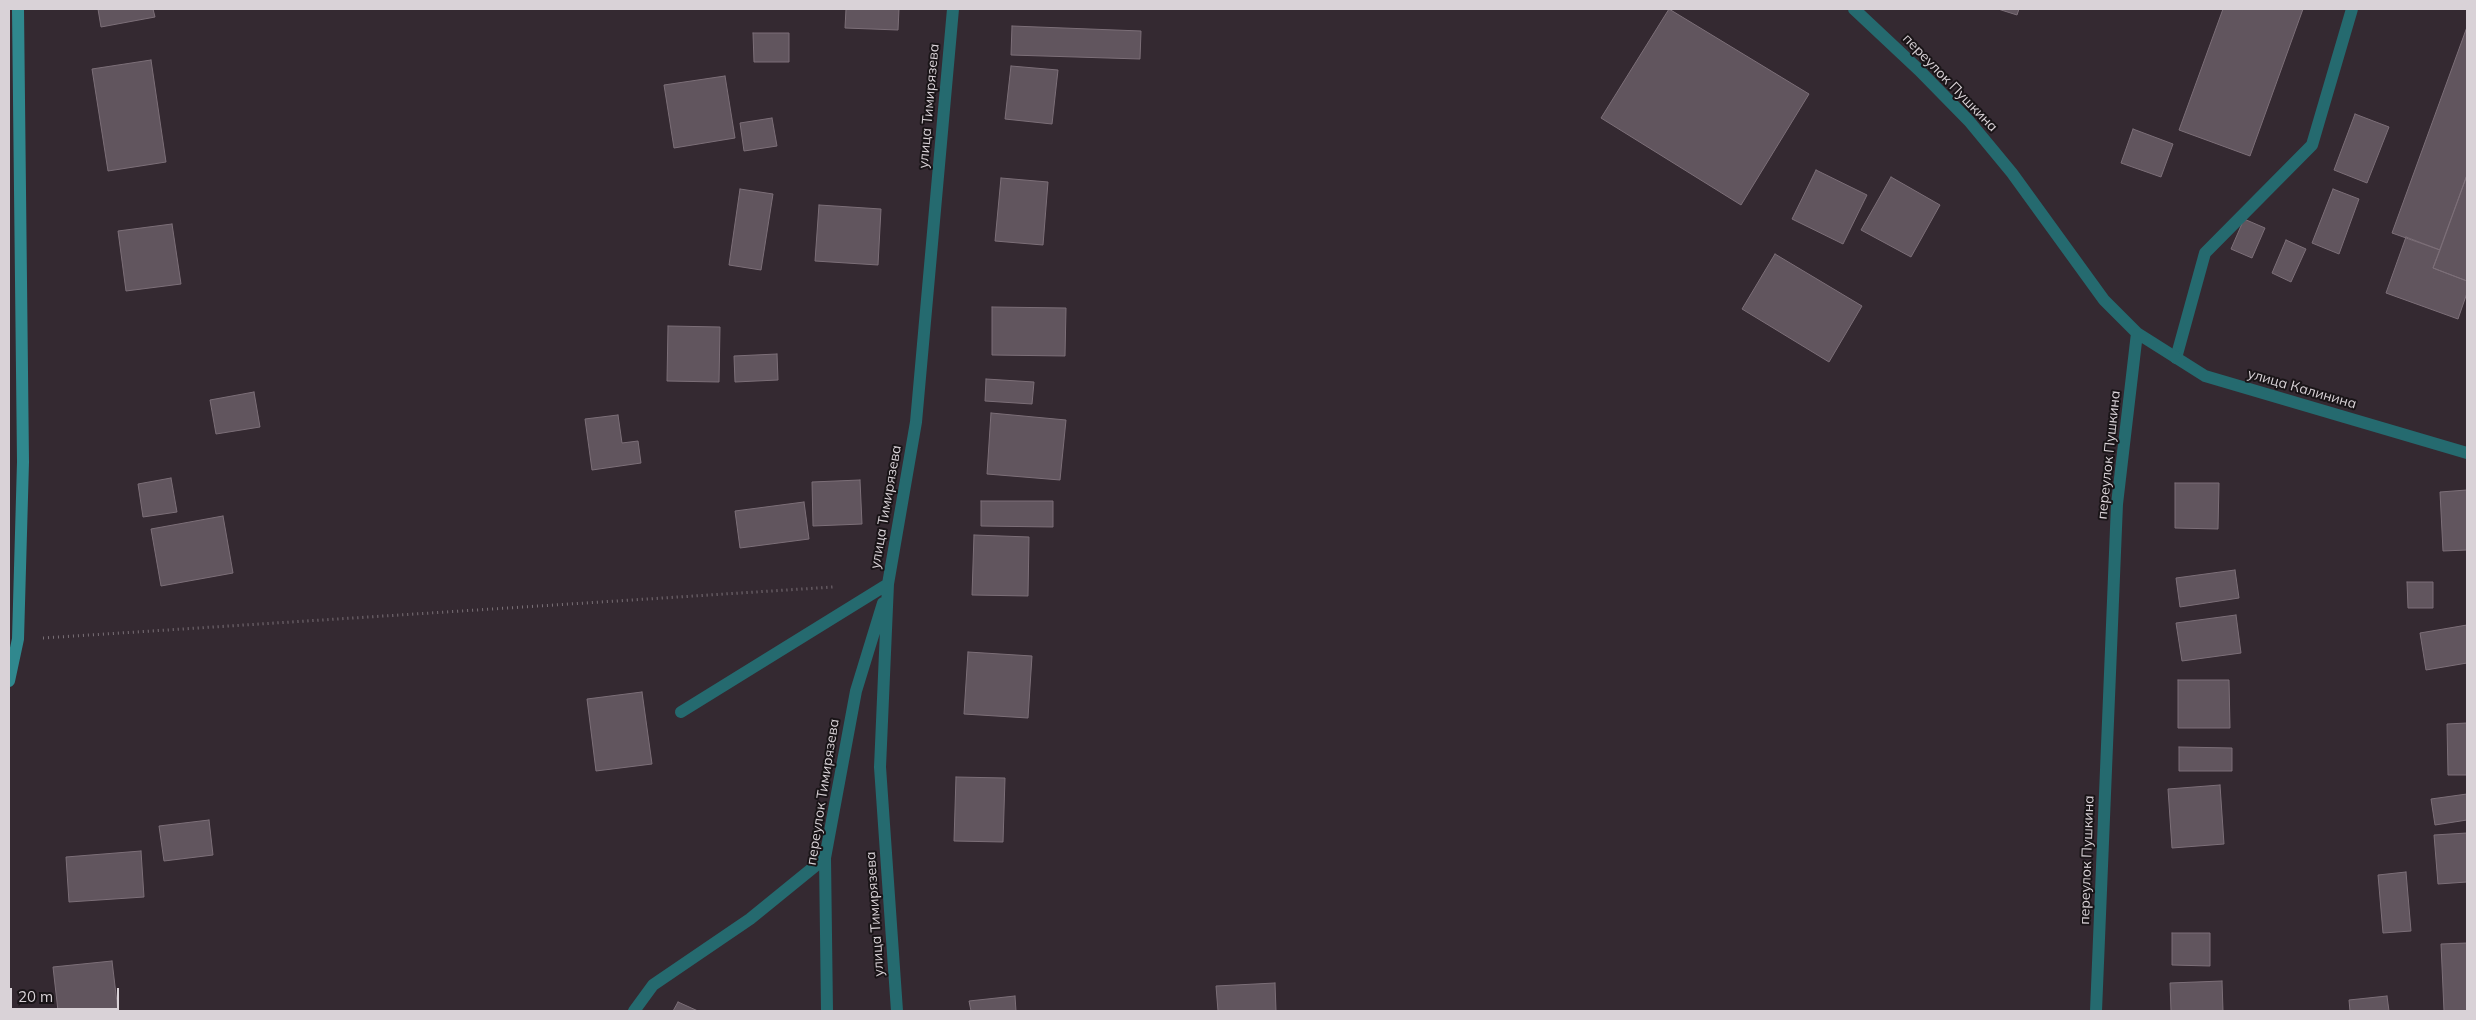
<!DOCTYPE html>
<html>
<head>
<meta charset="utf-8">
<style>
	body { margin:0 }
	#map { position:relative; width:2476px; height:1020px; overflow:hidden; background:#342931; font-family:Mulish,sans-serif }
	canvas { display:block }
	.frame { position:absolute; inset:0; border:10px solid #d9d2d7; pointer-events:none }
	.scale { position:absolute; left:10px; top:988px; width:109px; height:22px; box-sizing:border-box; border:2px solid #d9d2d7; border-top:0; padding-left:6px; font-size:15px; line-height:18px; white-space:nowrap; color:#d9d2d7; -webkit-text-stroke:4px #191417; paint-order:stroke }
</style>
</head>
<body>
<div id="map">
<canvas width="2476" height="1020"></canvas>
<div class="frame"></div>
<div class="scale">20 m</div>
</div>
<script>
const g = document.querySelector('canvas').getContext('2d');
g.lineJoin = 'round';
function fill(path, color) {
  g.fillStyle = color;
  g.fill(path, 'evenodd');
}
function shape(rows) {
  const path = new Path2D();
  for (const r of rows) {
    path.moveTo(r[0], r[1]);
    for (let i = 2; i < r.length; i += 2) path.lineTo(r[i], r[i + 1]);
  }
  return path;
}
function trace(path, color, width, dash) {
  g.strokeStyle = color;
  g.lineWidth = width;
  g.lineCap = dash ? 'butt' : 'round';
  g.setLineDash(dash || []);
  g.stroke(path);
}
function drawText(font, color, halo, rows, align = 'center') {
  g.font = font + ' Mulish,sans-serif';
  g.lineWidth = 4;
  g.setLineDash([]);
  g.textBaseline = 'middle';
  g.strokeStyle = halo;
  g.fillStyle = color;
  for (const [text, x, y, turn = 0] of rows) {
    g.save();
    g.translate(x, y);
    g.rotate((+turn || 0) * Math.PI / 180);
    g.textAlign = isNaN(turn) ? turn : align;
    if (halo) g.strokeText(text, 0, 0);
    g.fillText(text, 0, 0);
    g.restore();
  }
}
const building = shape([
	[98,9,153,9,155,17,101,27,98,9],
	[846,9,899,9,898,30,845,28,846,9],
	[1669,9,1809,94,1741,205,1601,118,1669,9],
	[1998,9,2019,9,2017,15,1998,9],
	[2223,9,2303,9,2250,156,2179,130,2223,9],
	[1012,26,1141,31,1140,59,1011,55,1012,26],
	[2467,27,2467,175,2440,250,2392,233,2467,27],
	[753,33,789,33,789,62,754,62,753,33],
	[151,60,166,162,108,171,92,69,151,60],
	[1011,66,1058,70,1052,124,1005,119,1011,66],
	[725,76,735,138,674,148,664,85,725,76],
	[2355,114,2389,127,2367,183,2334,170,2355,114],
	[772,118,777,146,744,151,740,123,772,118],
	[2133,129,2173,144,2161,177,2121,163,2133,129],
	[1816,170,1867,195,1843,244,1792,219,1816,170],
	[2467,175,2467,281,2433,268,2467,175],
	[1891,177,1940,205,1911,257,1861,230,1891,177],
	[1001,178,1048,182,1043,245,995,241,1001,178],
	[740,189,773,194,761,270,729,265,740,189],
	[2333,189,2359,199,2339,254,2312,243,2333,189],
	[819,205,881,209,878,265,815,261,819,205],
	[2244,219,2265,228,2252,258,2231,249,2244,219],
	[172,224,181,284,126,291,118,231,172,224],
	[2406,237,2440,250,2433,268,2467,281,2467,293,2458,319,2386,293,2406,237],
	[2286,240,2306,249,2291,282,2272,273,2286,240],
	[1775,254,1862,306,1829,362,1742,309,1775,254],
	[992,307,1066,308,1065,356,992,355,992,307],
	[668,326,720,327,719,382,667,381,668,326],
	[777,354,778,380,735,382,734,356,777,354],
	[986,379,1034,382,1032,404,985,401,986,379],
	[254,392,260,427,216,434,210,400,254,392],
	[991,413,1066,420,1060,480,987,474,991,413],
	[618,415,622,443,638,441,641,463,592,470,585,419,618,415],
	[171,478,177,512,143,517,138,484,171,478],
	[860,480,862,524,813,526,812,482,860,480],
	[2175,483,2219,483,2218,529,2175,528,2175,483],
	[2467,490,2467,550,2443,551,2440,492,2467,490],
	[981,501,1053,501,1053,527,981,526,981,501],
	[804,502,809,539,740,548,735,511,804,502],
	[223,516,233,573,161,586,151,529,223,516],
	[974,535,1029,537,1028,596,972,595,974,535],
	[2235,570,2239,598,2180,607,2176,578,2235,570],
	[2407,582,2433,582,2433,608,2408,608,2407,582],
	[2236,615,2241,653,2182,661,2176,623,2236,615],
	[2467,625,2467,663,2426,670,2420,633,2467,625],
	[968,652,1032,656,1028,718,964,714,968,652],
	[2178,680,2229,680,2230,728,2178,728,2178,680],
	[642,692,652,764,596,771,587,699,642,692],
	[2467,723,2467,775,2448,775,2447,724,2467,723],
	[2179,747,2232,748,2232,771,2179,771,2179,747],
	[956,777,1005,778,1003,842,954,841,956,777],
	[2220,785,2224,844,2172,848,2168,789,2220,785],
	[2467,794,2467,820,2435,825,2431,799,2467,794],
	[209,820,213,855,164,861,159,826,209,820],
	[2467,833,2467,882,2438,884,2434,835,2467,833],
	[141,851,144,897,69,902,66,857,141,851],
	[2406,872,2411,931,2383,933,2378,875,2406,872],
	[2172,933,2210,933,2210,966,2172,965,2172,933],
	[2467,943,2467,1011,2444,1011,2441,944,2467,943],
	[112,961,118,1011,58,1011,53,967,112,961],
	[2222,981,2223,1011,2171,1011,2170,983,2222,981],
	[1275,983,1276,1011,1218,1011,1216,986,1275,983],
	[1015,996,1016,1011,971,1011,969,1001,1015,996],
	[2387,996,2389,1011,2350,1011,2349,1000,2387,996],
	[678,1002,698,1011,673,1011,678,1002]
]);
fill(building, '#61555e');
trace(building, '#7c6f78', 1);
trace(shape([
	[43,638,833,587]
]), '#7a7077', 3, [1, 4]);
trace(shape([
	[2176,358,2205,253,2312,145,2352,9]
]), '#256a6f', 12);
trace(shape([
	[1854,9,1919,70,1969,121,2012,173,2104,300,2137,333,2117,504,2096,1011],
	[2137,333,2205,376,2467,453],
	[681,712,888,584],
	[634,1011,653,985,750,919,825,858],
	[827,1011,825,858,856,691,883,603],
	[897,1011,880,767,888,584,916,422,953,9]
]), '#256a6f', 12);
trace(shape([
	[9,681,18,639,23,462,18,9]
]), '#30888e', 12);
drawText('14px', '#d9d2d7', '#191417', [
	["переулок Пушкина",1950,83,46],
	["улица Тимирязева",929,106,-85],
	["улица Калинина",2302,389,16],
	["переулок Пушкина",2109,455,-84],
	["улица Тимирязева",886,507,-80],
	["переулок Тимирязева",823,792,-81],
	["переулок Пушкина",2087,860,-88],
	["улица Тимирязева",875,914,-94]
]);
</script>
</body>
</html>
